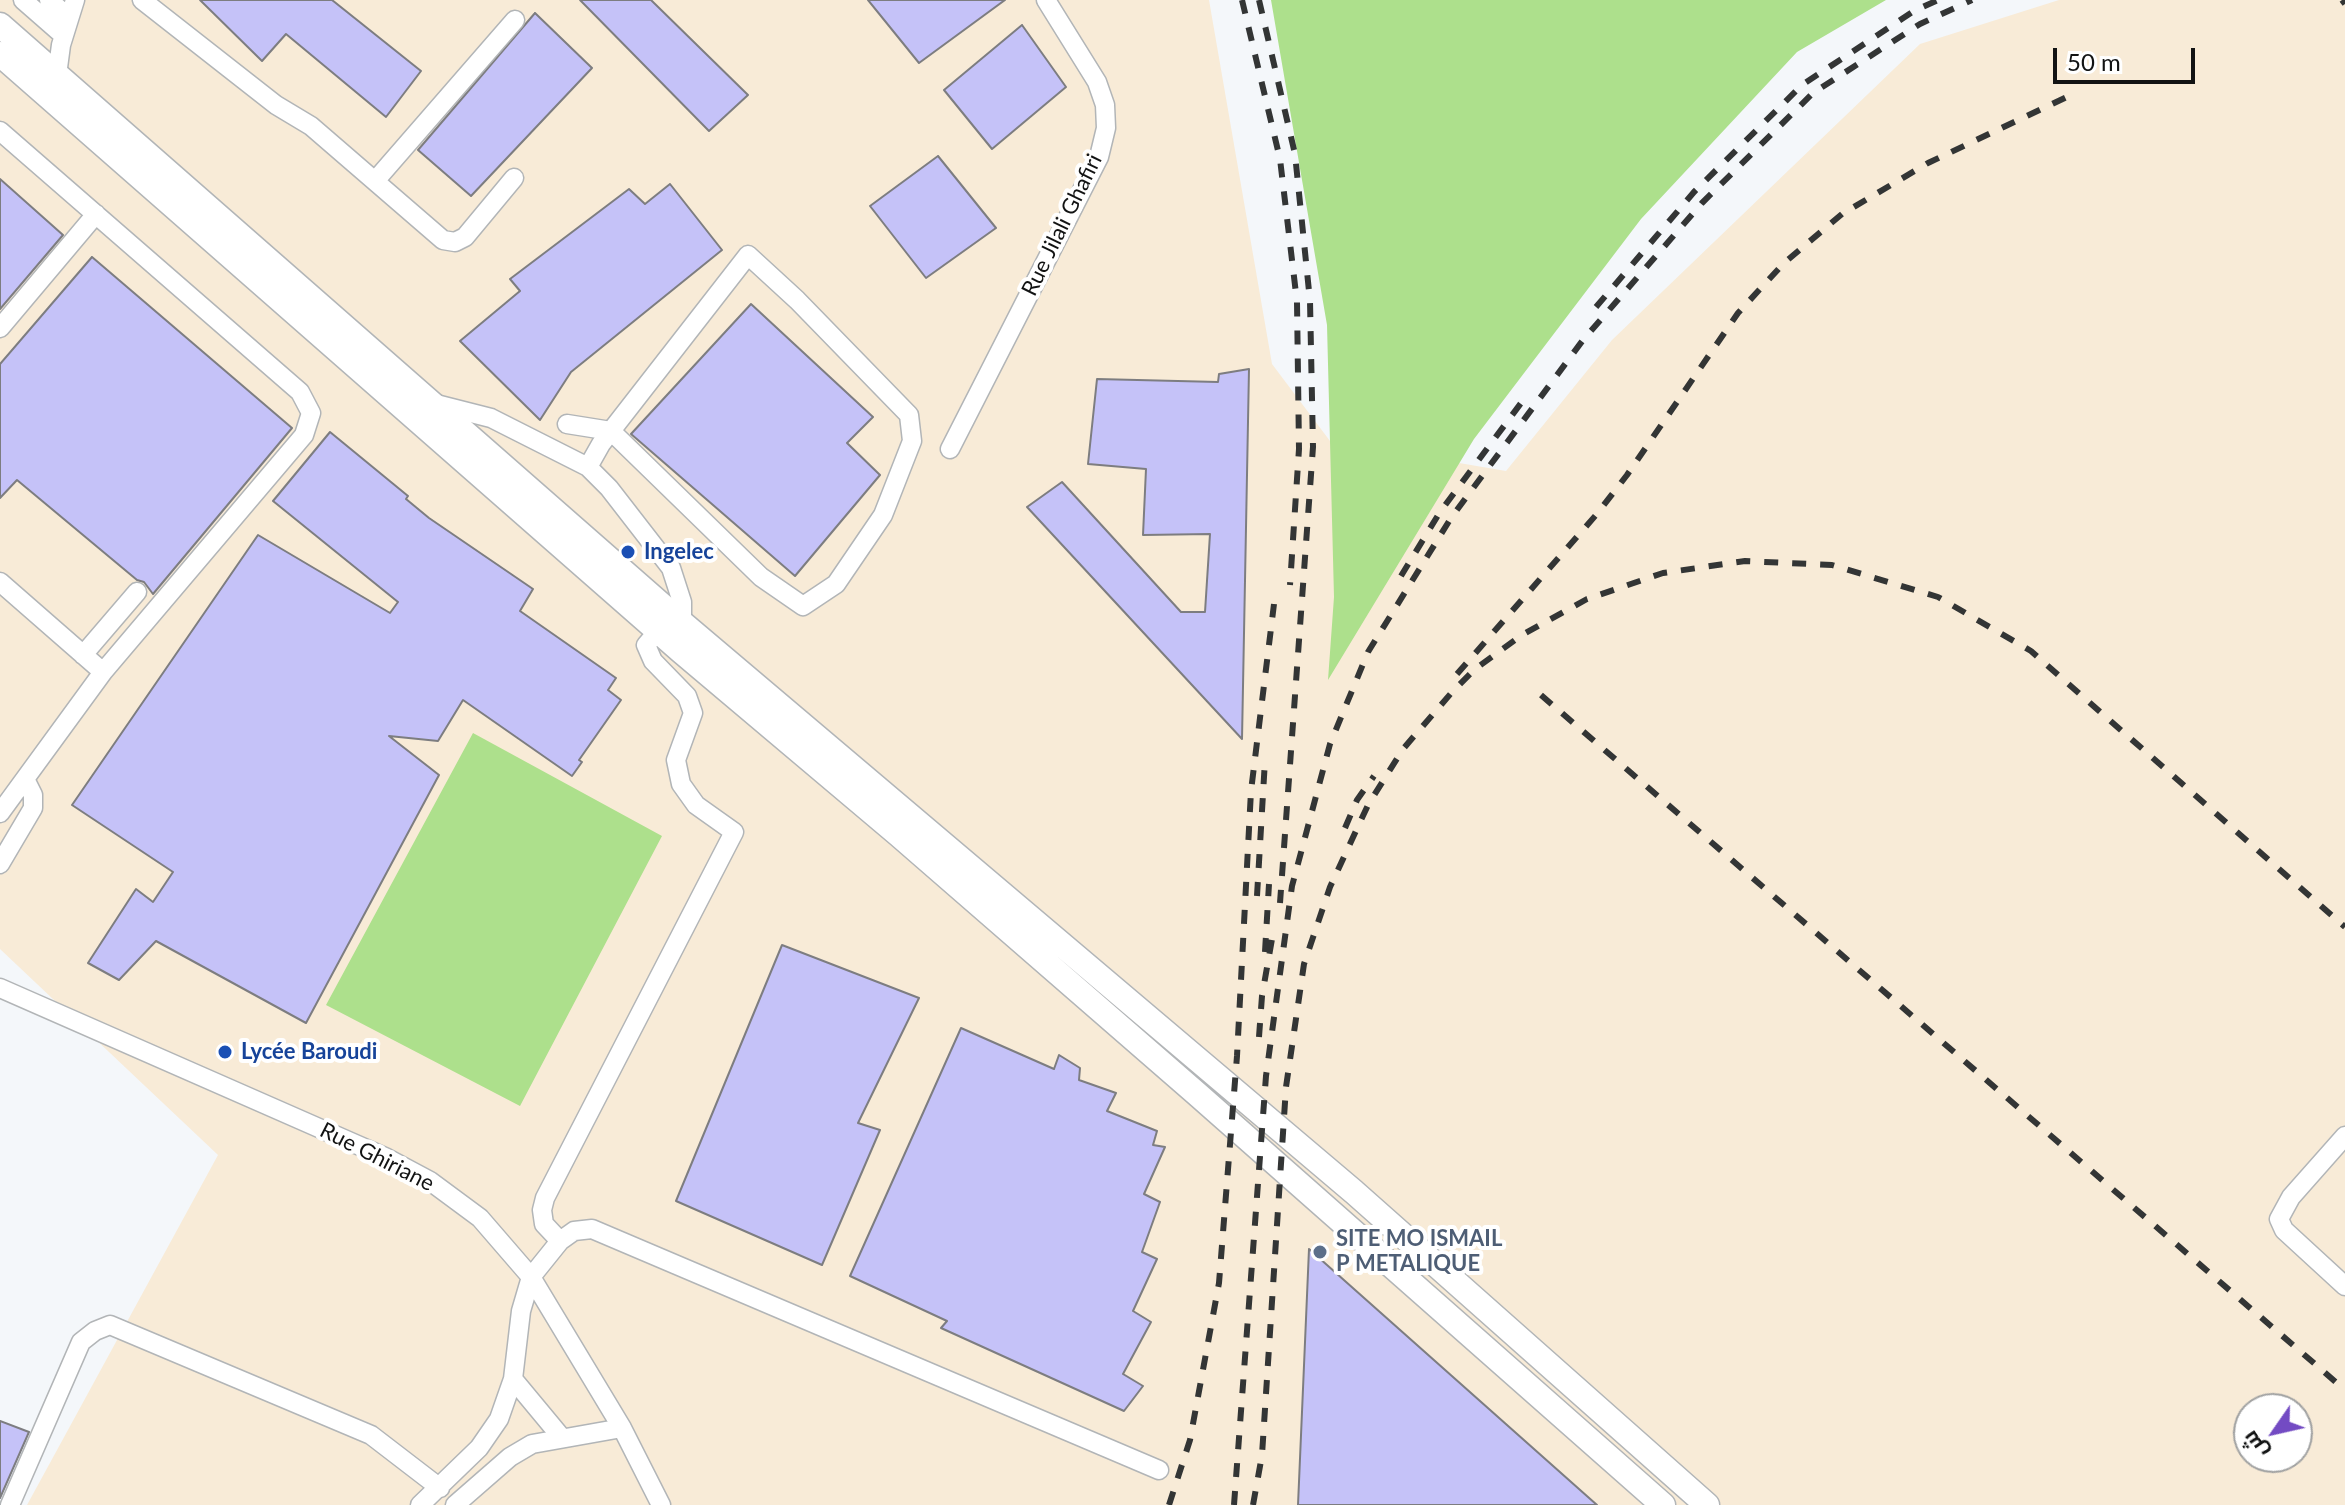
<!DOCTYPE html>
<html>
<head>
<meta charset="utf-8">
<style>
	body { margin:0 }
	#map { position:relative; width:2345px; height:1505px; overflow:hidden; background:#f4f7fa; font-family:Lato,Cairo,sans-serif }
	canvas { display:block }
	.north { position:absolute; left:2233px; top:1393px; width:80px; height:80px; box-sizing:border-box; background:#fff; border:2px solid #a0a1a1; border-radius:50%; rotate:236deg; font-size:22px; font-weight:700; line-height:32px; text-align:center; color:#121313 }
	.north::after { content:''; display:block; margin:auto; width:28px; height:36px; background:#734bc3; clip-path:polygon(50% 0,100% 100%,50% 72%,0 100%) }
	.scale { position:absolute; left:2053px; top:48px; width:142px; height:36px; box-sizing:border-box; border:4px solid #121313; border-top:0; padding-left:10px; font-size:24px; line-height:28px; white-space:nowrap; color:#121313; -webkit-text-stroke:6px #fff; paint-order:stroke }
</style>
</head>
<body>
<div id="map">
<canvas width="2345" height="1505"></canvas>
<div class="north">ش</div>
<div class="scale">50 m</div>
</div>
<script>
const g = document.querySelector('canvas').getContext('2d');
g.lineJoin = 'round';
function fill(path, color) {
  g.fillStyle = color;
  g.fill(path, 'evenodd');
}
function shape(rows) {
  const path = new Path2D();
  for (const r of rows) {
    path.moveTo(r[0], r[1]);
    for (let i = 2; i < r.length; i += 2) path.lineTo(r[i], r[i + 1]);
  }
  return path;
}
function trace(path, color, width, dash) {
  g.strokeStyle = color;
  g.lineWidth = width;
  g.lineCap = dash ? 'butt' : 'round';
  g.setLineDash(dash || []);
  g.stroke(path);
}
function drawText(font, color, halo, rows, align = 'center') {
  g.font = font + ' Lato,sans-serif';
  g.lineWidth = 8;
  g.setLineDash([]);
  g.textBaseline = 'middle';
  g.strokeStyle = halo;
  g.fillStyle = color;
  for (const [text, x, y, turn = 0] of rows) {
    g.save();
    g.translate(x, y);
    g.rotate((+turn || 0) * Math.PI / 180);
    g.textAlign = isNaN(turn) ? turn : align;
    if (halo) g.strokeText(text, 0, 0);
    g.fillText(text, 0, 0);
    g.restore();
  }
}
fill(shape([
	[0,0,1209,0,1272,364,1330,441,1506,471,1612,340,1920,44,2059,0,2345,0,2345,1505,27,1505,218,1155,0,949],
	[2249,1409,2297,1409,2297,1457,2249,1457]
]), '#f8ebd7');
fill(shape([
	[1271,0,1886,0,1797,52,1641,219,1474,439,1328,680,1334,597,1327,325],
	[473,733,662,836,520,1106,326,1005]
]), '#ade08c');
const building = shape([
	[200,0,332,0,421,71,386,117,286,34,262,61,200,0],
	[580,0,651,0,748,95,709,131,580,0],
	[868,0,1005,0,919,63,868,0],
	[535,13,592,68,471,196,418,150,535,13],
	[1022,25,1066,87,992,149,944,90,1022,25],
	[938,156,996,228,926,278,870,206,938,156],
	[0,179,63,235,0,309,0,179],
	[670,184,722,250,571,372,540,420,460,341,520,291,510,279,629,189,645,204,670,184],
	[92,257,292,428,153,594,144,582,137,580,17,480,0,498,0,364,92,257],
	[751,304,873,417,847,443,880,475,795,576,631,434,751,304],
	[1249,369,1242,739,1027,507,1062,482,1181,612,1205,612,1210,534,1143,535,1146,469,1088,464,1097,379,1218,382,1219,374,1249,369],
	[330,432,408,496,406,499,429,518,533,589,520,611,616,678,608,690,621,700,579,760,582,762,572,776,463,700,438,741,389,736,439,775,306,1023,156,941,119,980,88,963,136,889,153,902,173,872,72,805,258,535,390,613,398,602,273,501,330,432],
	[782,945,919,998,858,1123,880,1130,822,1265,676,1201,782,945],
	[961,1028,1054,1069,1059,1055,1080,1068,1079,1080,1116,1093,1107,1111,1157,1131,1153,1145,1165,1147,1144,1194,1160,1202,1142,1252,1157,1259,1133,1311,1151,1322,1123,1374,1143,1386,1124,1411,941,1328,947,1321,850,1276,961,1028],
	[1309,1249,1597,1505,1298,1505,1309,1249],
	[0,1421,29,1432,0,1498,0,1421]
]);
fill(building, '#c5c2f8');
trace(building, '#7d7d80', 2);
const minor = shape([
	[23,0,63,35],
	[49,0,69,18],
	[142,0,276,105,311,126,443,240,455,242,465,237,514,178],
	[57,75,61,45,75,0],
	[0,131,300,392,311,413,304,435,103,672,0,813],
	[375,181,515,20],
	[0,328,96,214],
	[432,403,491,418,588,467,609,488,671,568,682,602,682,623],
	[567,424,611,431,761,577,803,606,836,584,883,515,912,441,909,415,797,300,748,255,611,431,601,444,588,467],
	[950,449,1099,157,1106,128,1105,105,1097,82,1046,0],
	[0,582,103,672],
	[83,655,137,592],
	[0,864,33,808,33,795,25,779],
	[0,988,385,1157,430,1181,480,1218,531,1277,622,1428,661,1505],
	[2345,1136,2291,1197,2279,1219,2284,1230,2345,1286],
	[560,1241,544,1224,542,1210,545,1198,734,832,696,805,681,784,676,760,693,713,687,696,653,661,646,645,658,631],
	[513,1379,562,1438],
	[10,1505,81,1342,95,1331,110,1325,371,1435,440,1488],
	[420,1505,479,1448,499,1419,513,1379,521,1311,531,1277,560,1241,574,1231,592,1229,1159,1470],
	[455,1505,510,1457,532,1444,622,1428]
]);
const major = shape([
	[0,25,682,623,1354,1192,1707,1505],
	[0,54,681,651,898,834,1196,1093,1663,1505]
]);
trace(minor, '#b2b5b7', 21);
trace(major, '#b2b5b7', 27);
trace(minor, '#fff', 18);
trace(major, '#fff', 24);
trace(shape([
	[1242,0,1280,159,1297,302,1299,449,1290,585],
	[1259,0,1295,154,1310,301,1313,447,1280,903],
	[2342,0,2345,4],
	[1596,307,1694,192,1802,85,1914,11,1938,0],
	[1401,576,1440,512,1527,395],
	[1457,674,1596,515,1627,475,1738,313,1784,263,1842,214,1928,163,2071,95],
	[1541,695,2345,1390],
	[1345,828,1357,800,1374,776],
	[1257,896,1265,760],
	[1265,952,1269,884],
	[1259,1037,1262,996,1272,939],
	[1169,1505,1190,1440,1219,1283,1237,1056,1251,791,1274,604],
	[1234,1505,1266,1076,1292,886,1330,744,1368,652,1451,518,1583,340,1702,203,1813,93,1920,24,1972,0],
	[1253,1505,1262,1455,1286,1087,1304,964,1330,887,1368,805,1403,749,1453,691,1475,669,1522,635,1587,599,1663,573,1745,561,1832,565,1938,597,2031,651,2345,927]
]), '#333535', 6, [14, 14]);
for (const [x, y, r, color] of [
	[628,552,8,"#1a4fb4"],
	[225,1052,8,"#1a4fb4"],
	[1320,1252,8,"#5c6f8a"]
]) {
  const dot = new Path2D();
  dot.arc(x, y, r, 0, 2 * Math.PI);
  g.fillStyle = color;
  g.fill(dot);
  trace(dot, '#fff', 3);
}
drawText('22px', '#121313', '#fff', [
	["Rue Jilali Ghafiri",1062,225,-64],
	["Rue Ghiriane",377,1157,27]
]);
drawText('bold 22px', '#164399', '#fff', [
	["Ingelec",644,552],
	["Lycée Baroudi",241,1052]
], 'left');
drawText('bold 22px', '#4e5e75', '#fff', [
	["SITE MO ISMAIL",1336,1239],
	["P METALIQUE",1336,1264]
], 'left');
</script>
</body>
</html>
